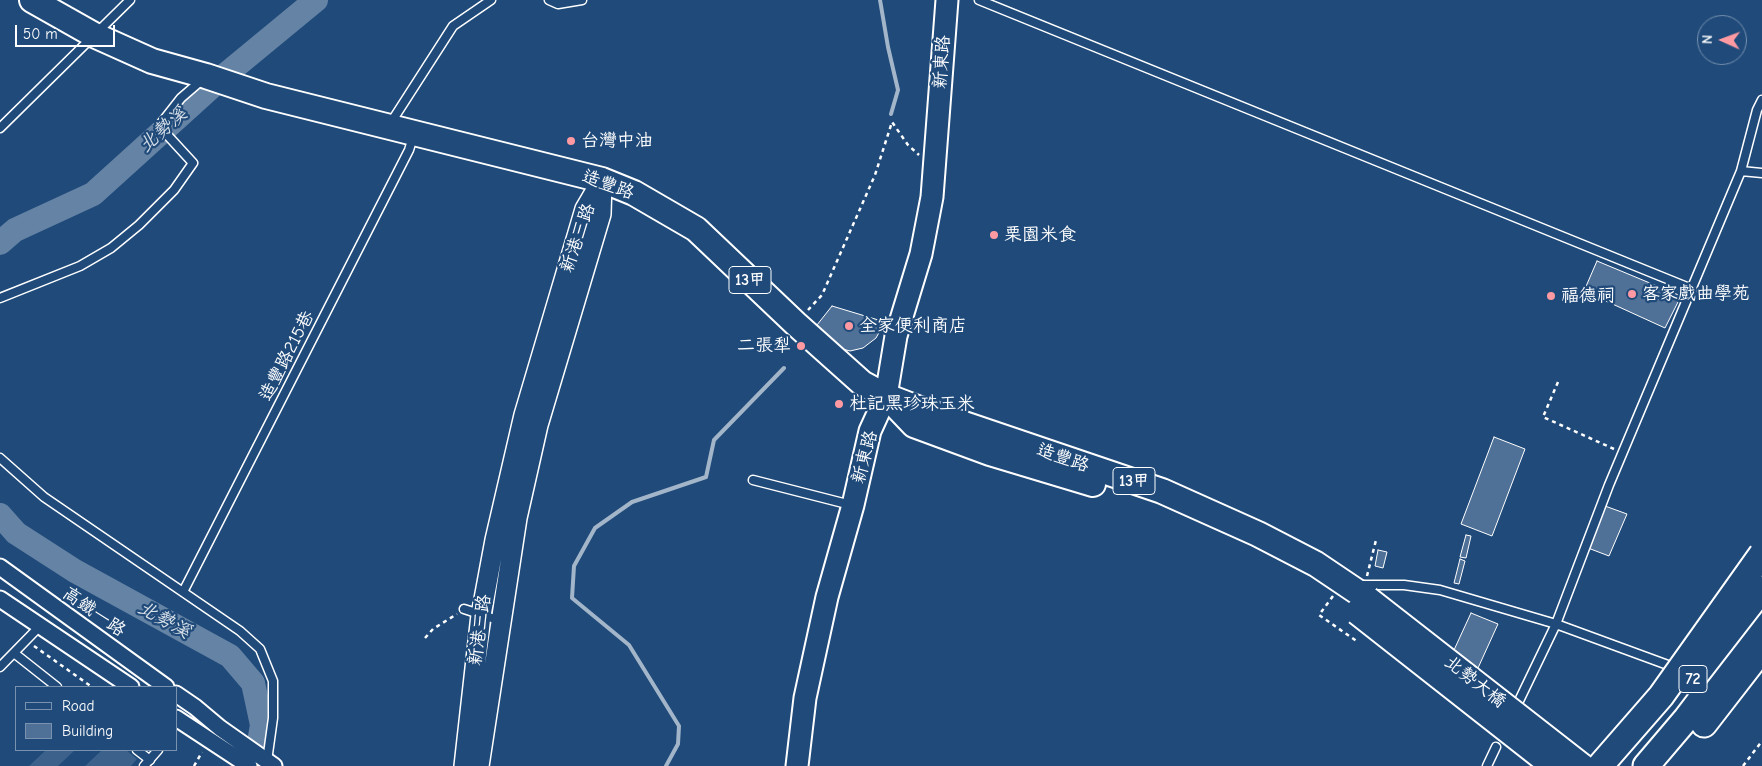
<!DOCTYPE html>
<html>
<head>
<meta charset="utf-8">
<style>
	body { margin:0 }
	#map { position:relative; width:1762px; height:766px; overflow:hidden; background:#1f4a7a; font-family:"Comic Neue",sans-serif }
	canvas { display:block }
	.legend { position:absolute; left:15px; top:686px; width:162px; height:65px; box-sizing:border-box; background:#1f4a7a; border:1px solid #7992af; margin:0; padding:6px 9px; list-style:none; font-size:15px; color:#fff }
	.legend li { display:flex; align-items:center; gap:10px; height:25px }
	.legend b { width:25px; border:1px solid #7992af }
	.north { position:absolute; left:1697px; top:15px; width:50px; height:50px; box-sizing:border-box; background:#1f4a7a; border:1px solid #7992af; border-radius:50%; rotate:272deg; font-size:14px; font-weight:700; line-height:20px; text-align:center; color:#fff }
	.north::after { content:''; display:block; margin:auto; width:18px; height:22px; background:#ff9aa2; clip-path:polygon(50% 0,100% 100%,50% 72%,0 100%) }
	.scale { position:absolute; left:15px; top:25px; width:100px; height:22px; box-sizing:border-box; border:2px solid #fff; border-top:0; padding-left:6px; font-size:15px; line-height:18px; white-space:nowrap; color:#fff; -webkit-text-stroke:4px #1f4a7a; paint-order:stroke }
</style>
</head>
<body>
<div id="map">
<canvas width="1762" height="766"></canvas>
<ul class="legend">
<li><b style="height:6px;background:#1f4a7a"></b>Road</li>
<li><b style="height:14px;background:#507197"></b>Building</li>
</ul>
<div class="north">N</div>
<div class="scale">50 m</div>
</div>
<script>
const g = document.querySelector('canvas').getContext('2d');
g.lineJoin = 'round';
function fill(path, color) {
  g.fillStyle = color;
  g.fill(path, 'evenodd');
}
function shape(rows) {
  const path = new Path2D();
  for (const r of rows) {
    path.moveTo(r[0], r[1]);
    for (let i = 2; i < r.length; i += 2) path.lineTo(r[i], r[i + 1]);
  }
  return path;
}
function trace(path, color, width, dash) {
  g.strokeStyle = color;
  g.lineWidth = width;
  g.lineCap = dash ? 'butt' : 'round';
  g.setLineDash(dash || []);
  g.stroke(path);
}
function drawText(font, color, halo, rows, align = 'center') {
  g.font = font + ' "Comic Neue","LXGW WenKai TC",sans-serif';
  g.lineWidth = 4.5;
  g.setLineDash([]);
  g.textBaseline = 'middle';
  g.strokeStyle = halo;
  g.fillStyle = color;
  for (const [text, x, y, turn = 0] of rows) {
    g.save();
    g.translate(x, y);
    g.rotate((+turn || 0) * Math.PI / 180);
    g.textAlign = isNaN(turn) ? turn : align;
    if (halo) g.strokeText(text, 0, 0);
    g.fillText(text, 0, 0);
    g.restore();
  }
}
fill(shape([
	[46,750,75,750,58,766,29,766],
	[102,750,126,750,137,759,131,766,85,766]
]), '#3c618b');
trace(shape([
	[880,0,888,47,898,90,891,114],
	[666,766,678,744,679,726,629,645,572,598,574,566,595,528,632,502,706,477,714,440,784,368]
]), '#a3b5c8', 4);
trace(shape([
	[0,243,15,230,93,194,219,80,316,0],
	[0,515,16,533,75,571,230,656,253,683,262,725,255,766]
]), '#6583a4', 24);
const building = shape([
	[1597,261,1681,296,1665,328,1584,291,1597,261],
	[832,306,885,322,876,338,863,348,850,351,835,347,813,330,832,306],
	[1494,437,1525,449,1492,536,1461,524,1494,437],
	[1605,506,1627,514,1609,556,1588,548,1605,506],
	[1466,535,1471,536,1466,558,1460,557,1466,535],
	[1378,550,1387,552,1383,568,1375,566,1378,550],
	[1460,559,1465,561,1459,584,1454,583,1460,559],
	[1471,613,1498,624,1478,668,1454,650,1471,613]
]);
fill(building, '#507197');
trace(building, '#fff', 1);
const service = shape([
	[549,0,558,4,582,0],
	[979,0,1692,289],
	[390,124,453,26,491,0],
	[0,128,130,0],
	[1741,171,1762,173],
	[0,298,80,266,111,248,139,225,174,190,193,163,159,126,181,98,203,79],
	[0,458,44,497,240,631,260,649,273,681,273,718,267,761],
	[753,480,851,505],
	[1358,585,1404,585,1440,590,1556,624,1676,668],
	[183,592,409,150,413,137],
	[464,609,501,621],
	[14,653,57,687],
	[0,667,40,626],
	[1517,705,1556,624,1609,485,1741,171,1757,110,1762,100],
	[137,750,150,760],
	[144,766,158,750],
	[1487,766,1496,747]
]);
const minor = shape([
	[0,567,166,687],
	[0,599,131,687],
	[176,694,195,707,220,728,274,766],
	[176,718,249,766]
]);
const tertiary = shape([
	[464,766,481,615,495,540,524,415,585,209,602,180],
	[479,766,517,518,538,425,601,214,602,182]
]);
const secondary = shape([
	[797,766,805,698,827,597,853,505,870,431,886,396,896,336,921,254,932,197,947,0]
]);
const primary = shape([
	[32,0,94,35,152,61,206,76,266,96,602,180,634,193,696,229,796,324,862,383,886,396,920,409,1162,491,1258,534,1316,564,1368,599],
	[893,403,914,425,990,453,1093,484]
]);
const trunk = shape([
	[1704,724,1762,649],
	[1646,766,1686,719,1762,619]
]);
trace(service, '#fff', 11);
trace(minor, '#fff', 19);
trace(tertiary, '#fff', 22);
trace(secondary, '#fff', 25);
trace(primary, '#fff', 28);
trace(trunk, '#fff', 29);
trace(shape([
	[808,310,822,295,875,175,892,122,908,145,919,155],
	[1558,382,1543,417,1614,449],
	[1367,576,1376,540],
	[1333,596,1319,615,1358,642],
	[425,638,433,629,457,614],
	[34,646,92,687],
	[194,766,202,752],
	[1743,766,1762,741]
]), '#fff', 2.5, [4, 4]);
trace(service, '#1f4a7a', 8);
trace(minor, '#1f4a7a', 15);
trace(tertiary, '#1f4a7a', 19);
trace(secondary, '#1f4a7a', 21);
trace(primary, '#1f4a7a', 24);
trace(trunk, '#1f4a7a', 25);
const primaryBridge = shape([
	[1368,599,1582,766],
	[1357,612,1553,766]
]);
const trunkBridge = shape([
	[1690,682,1762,589],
	[1600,766,1661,696,1762,554]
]);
trace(primaryBridge, '#fff', 28, []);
trace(trunkBridge, '#fff', 29, []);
trace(primaryBridge, '#1f4a7a', 24);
trace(trunkBridge, '#1f4a7a', 25);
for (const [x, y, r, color] of [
	[571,141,5,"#ff9aa2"],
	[994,235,5,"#ff9aa2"],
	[1632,294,5,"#ff9aa2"],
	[1551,296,5,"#ff9aa2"],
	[849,326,5,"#ff9aa2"],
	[801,346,5,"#ff9aa2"],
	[839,404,5,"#ff9aa2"]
]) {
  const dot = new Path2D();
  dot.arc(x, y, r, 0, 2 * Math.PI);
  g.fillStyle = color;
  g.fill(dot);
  trace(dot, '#1f4a7a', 2);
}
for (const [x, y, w] of [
	[750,280,42],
	[1134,481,42],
	[1693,679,28]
]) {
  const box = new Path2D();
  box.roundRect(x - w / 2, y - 13.5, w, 27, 4);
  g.fillStyle = '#1f4a7a';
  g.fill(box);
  trace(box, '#fff', 1);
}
drawText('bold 16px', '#fff', null, [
	["13甲",750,280],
	["13甲",1134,481],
	["72",1693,679]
]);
drawText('18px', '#fff', '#1f4a7a', [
	["新東路",942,62,-86],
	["造豐路",608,185,20],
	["新港三路",578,238,-71],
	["造豐路215巷",287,356,-63],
	["新東路",865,457,-75],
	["造豐路",1063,458,19],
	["高鐵一路",94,612,35],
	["新港三路",480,630,-82],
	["北勢大橋",1475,682,38]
]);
drawText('18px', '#fff', '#1f4a7a', [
	["台灣中油",581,141],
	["栗園米食",1004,235],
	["客家戲曲學苑",1642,294],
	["福德祠",1561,296],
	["全家便利商店",859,326],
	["二張犁",791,346,"right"],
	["杜記黑珍珠玉米",849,404]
], 'left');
drawText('italic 19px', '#d8e0e8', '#1f4a7a', [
	["北勢溪",163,130,-42],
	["北勢溪",164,620,29]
]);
</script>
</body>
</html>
